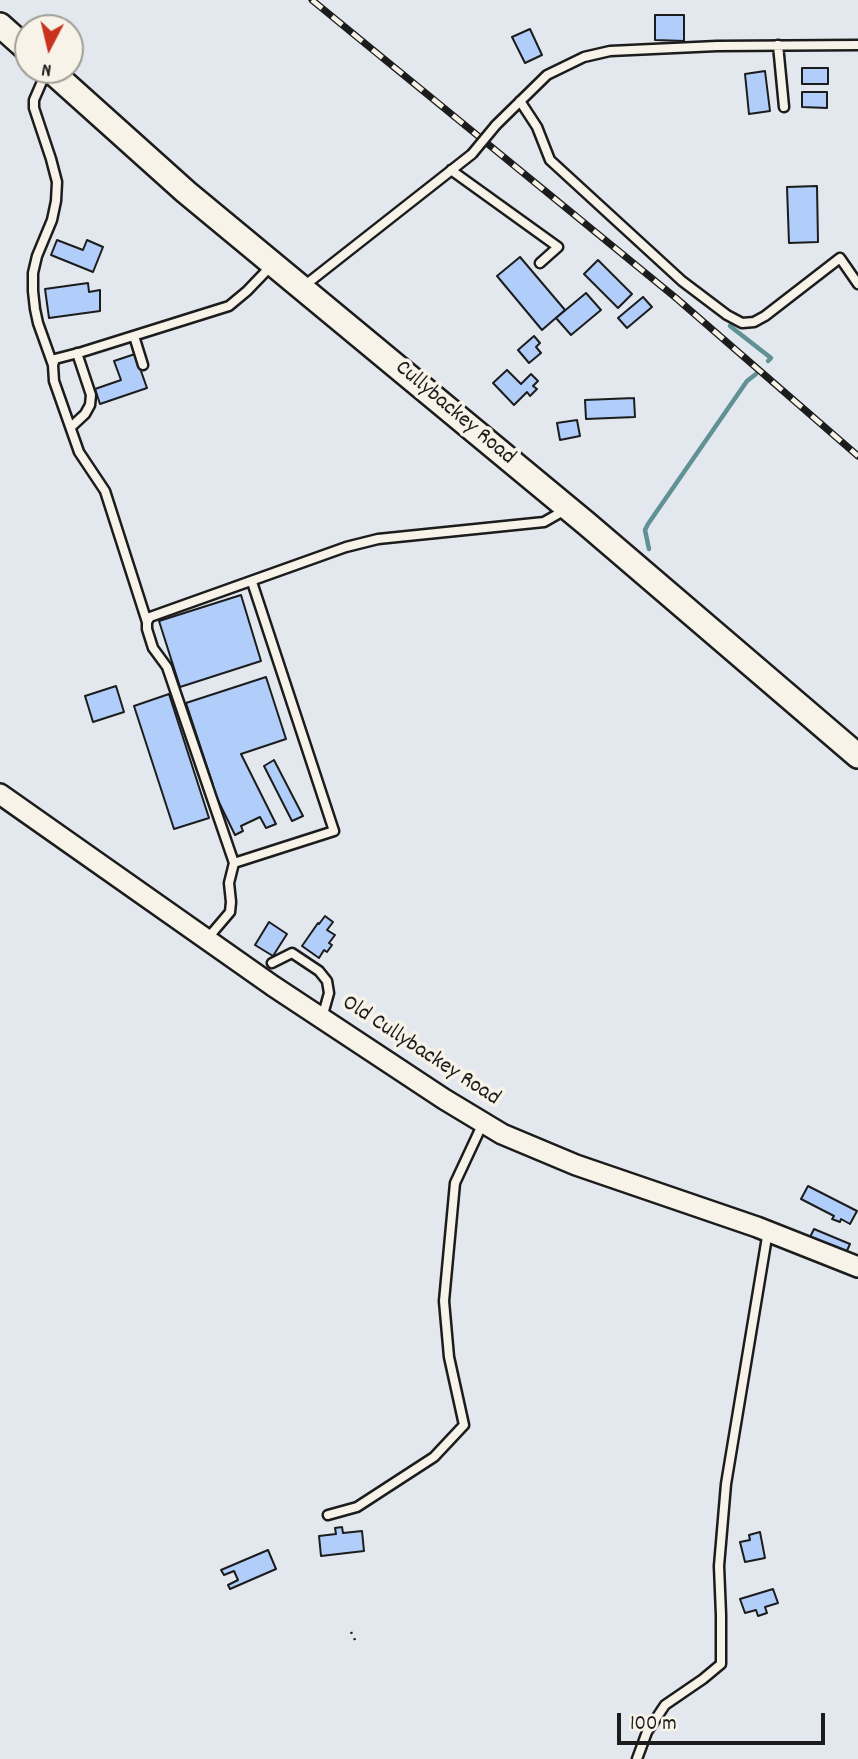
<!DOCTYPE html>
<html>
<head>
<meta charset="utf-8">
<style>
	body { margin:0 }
	#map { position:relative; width:858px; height:1759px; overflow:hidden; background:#e2e8ed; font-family:Dekko,sans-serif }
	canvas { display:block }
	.north { position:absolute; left:14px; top:14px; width:70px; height:70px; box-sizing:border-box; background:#f7f3e8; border:2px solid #9f9d96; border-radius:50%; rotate:187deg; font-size:19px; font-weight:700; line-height:28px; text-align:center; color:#1c1c1c }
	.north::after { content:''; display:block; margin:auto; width:24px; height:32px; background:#c8321e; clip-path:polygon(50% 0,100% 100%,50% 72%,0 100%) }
	.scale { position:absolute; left:617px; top:1713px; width:208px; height:32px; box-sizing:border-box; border:4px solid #1c1c1c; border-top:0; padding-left:9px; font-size:21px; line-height:24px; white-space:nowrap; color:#1c1c1c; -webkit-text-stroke:5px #f7f3e8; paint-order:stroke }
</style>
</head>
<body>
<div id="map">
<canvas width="858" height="1759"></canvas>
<div class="north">N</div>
<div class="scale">100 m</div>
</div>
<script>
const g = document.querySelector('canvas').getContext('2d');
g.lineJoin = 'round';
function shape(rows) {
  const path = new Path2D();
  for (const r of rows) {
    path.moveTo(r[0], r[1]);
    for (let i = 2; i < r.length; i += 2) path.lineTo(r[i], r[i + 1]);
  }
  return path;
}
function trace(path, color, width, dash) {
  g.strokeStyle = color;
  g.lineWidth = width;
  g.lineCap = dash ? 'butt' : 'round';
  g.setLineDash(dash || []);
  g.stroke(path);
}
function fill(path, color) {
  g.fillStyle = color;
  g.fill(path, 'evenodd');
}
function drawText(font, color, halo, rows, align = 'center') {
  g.font = font + ' Dekko,sans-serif';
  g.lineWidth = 7;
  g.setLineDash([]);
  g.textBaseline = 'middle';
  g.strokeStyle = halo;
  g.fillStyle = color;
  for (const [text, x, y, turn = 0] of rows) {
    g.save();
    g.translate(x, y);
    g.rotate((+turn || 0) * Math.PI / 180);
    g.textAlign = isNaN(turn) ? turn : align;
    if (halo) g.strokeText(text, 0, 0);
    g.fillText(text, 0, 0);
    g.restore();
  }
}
trace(shape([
	[730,326,771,358,768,361],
	[649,549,645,530,648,524,747,381,756,374]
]), '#609195', 4.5);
const building = shape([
	[655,15,684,15,684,41,655,40,655,15],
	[530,29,542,55,525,63,512,37,530,29],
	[802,68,828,68,828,84,802,84,802,68],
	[765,71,770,111,749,114,745,74,765,71],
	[802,92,827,92,827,108,802,107,802,92],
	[817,186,818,242,789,243,787,187,817,186],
	[57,240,83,250,87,240,103,247,93,272,51,255,57,240],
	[520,257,565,310,542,330,497,276,520,257],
	[598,260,632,294,618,308,584,274,598,260],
	[88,283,89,292,100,290,100,311,49,318,45,289,88,283],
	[586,293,601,310,571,335,556,318,586,293],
	[643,297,652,307,627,328,618,318,643,297],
	[534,336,540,343,536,347,541,353,529,363,518,350,534,336],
	[135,354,147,388,100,404,95,389,121,380,114,361,135,354],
	[507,370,521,384,531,374,538,381,533,386,537,389,530,396,527,392,514,405,493,383,507,370],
	[634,398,635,417,586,419,585,400,634,398],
	[577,420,580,436,560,440,557,423,577,420],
	[241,595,261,661,180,687,159,621,241,595],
	[266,677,286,739,241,754,276,824,266,828,260,817,241,826,243,831,235,835,211,786,213,785,186,703,266,677],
	[116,686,124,712,93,722,85,696,116,686],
	[169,694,209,818,174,829,134,706,169,694],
	[274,760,303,816,292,821,264,766,274,760],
	[325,916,333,922,327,930,335,935,329,943,332,945,327,952,324,950,319,958,302,946,318,923,319,924,325,916],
	[269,922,287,934,273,956,255,945,269,922],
	[808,1186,857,1211,850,1224,841,1219,840,1222,832,1219,834,1216,801,1199,808,1186],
	[814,1229,850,1244,845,1255,809,1239,814,1229],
	[342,1527,343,1533,362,1531,364,1551,321,1556,319,1536,336,1534,335,1528,342,1527],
	[760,1532,765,1558,745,1562,740,1542,750,1540,749,1535,760,1532],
	[268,1550,276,1569,230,1589,228,1585,238,1580,234,1571,224,1575,221,1570,268,1550],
	[773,1589,778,1603,765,1607,767,1613,758,1616,756,1610,745,1613,740,1599,773,1589]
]);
fill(building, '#b1cdfa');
trace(building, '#1c1c1c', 2);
const service = shape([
	[778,45,784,107],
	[47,70,34,100,34,108,51,159,57,182,56,201,52,220,37,256,33,273,33,291,35,309,38,323,53,365],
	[520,101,537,127,550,160,682,281,727,315,742,323,754,322,765,316,840,258,858,284],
	[496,125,547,75,584,57,610,51,717,46,858,45],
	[451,170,558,247,540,263],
	[304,286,472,154],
	[134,336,143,365],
	[71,427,85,414,90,405,91,395,77,353],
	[147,622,105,491,79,452,54,381,53,365,55,359,82,352,229,306,247,291,271,266],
	[234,863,334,831,252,582],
	[207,939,230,912,231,902,229,883,234,863,167,667,153,648,147,629,147,622,150,617,346,547,378,539,544,522,565,510],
	[272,963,292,953,319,971,327,981,329,993,322,1018],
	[328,1515,357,1507,434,1457,464,1425,449,1357,444,1301,455,1183,483,1123],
	[637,1759,647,1732,665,1705,703,1679,721,1664,721,1615,719,1566,726,1484,768,1231]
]);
const tertiary = shape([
	[0,794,273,986,444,1099,502,1134,576,1165,757,1227,858,1267]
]);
const secondary = shape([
	[0,25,28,50],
	[50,70,186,192,587,524,858,756]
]);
trace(service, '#1c1c1c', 13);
trace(tertiary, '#1c1c1c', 24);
trace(secondary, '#1c1c1c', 28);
trace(shape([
	[351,1632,356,1642]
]), '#1c1c1c', 2.5, [2, 5]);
trace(service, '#f7f3e8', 8);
trace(tertiary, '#f7f3e8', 19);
trace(secondary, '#f7f3e8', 23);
const rail = shape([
	[312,0,676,298,858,456]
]);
trace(rail, '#1c1c1c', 7);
trace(rail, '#f7f3e8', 4.5, [13]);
const serviceBridge = shape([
	[472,154,496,125]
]);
trace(serviceBridge, '#1c1c1c', 13, []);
trace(serviceBridge, '#f7f3e8', 8);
drawText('23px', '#1c1c1c', '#f7f3e8', [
	["Cullybackey Road",454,414,40],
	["Old Cullybackey Road",420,1052,33]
]);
</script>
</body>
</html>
